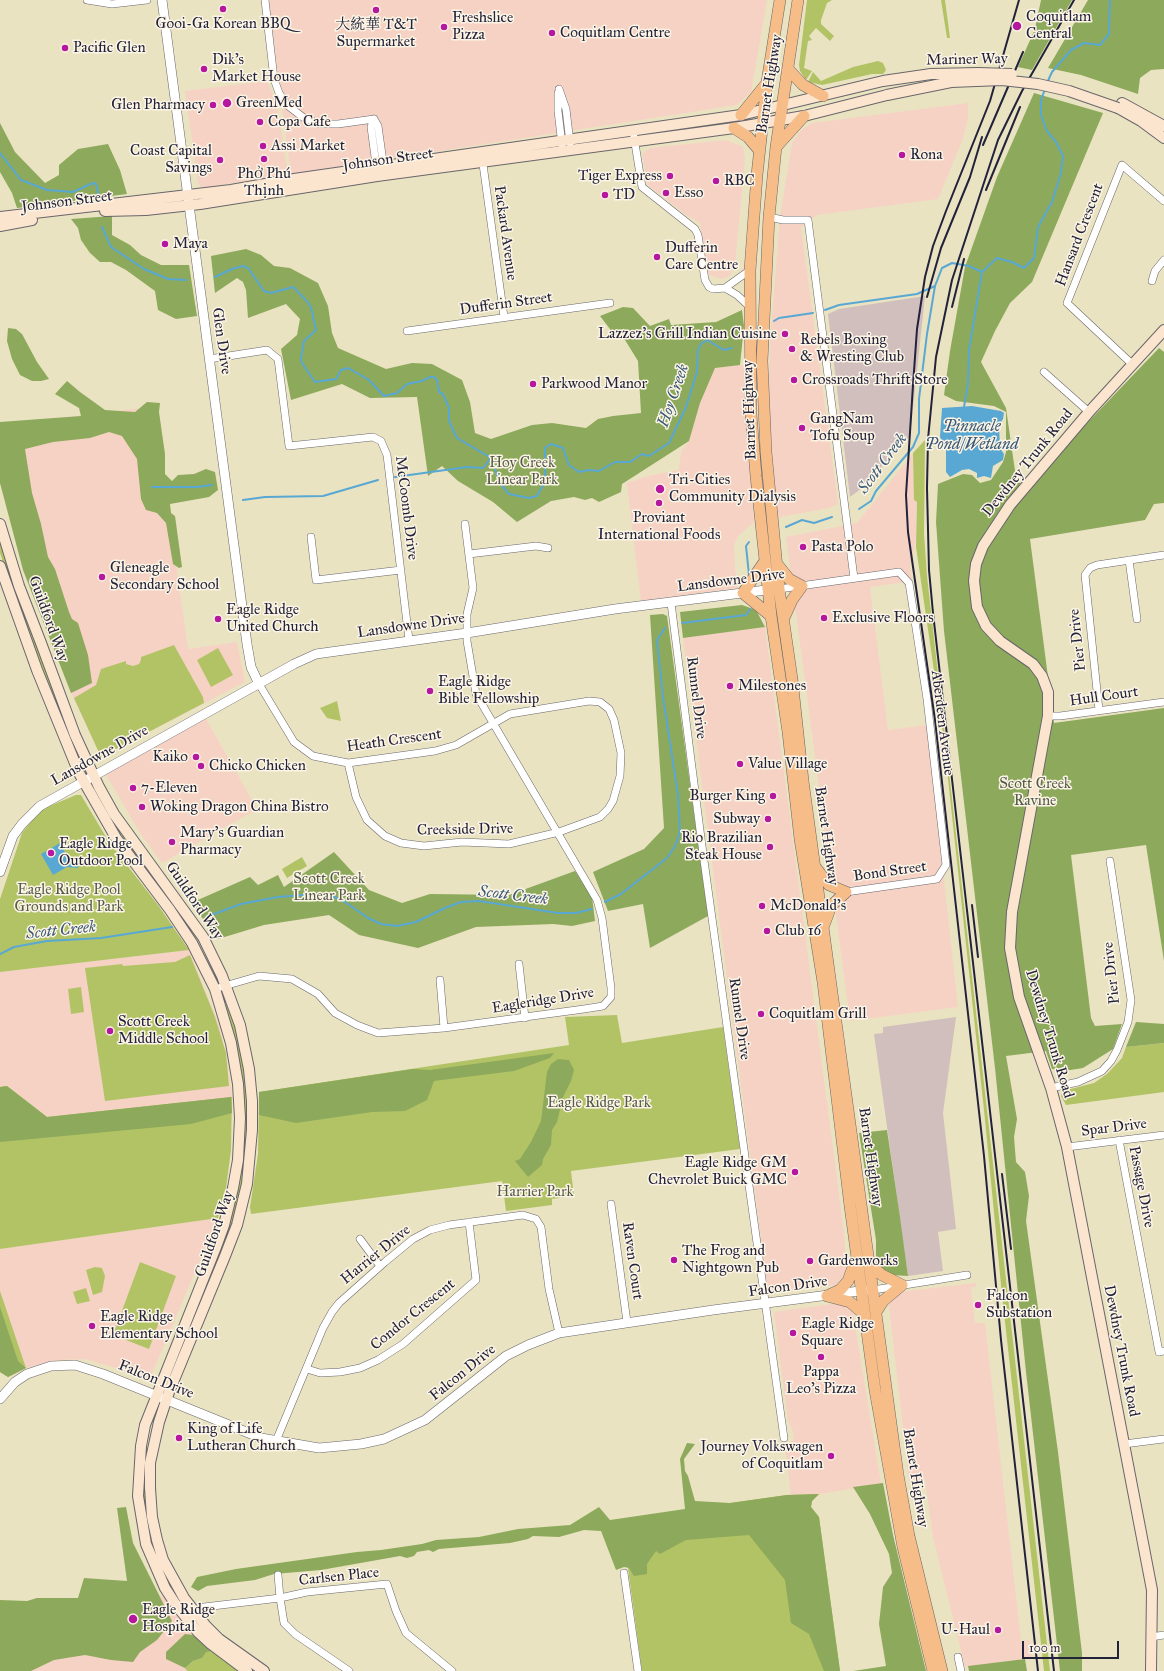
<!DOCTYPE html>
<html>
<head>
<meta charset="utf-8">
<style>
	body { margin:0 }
	#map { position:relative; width:1164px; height:1671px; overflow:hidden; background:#eae3c2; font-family:"IM FELL Great Primer",serif }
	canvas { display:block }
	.scale { position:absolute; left:1022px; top:1641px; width:97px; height:18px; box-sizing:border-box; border:2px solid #22223b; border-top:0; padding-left:5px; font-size:12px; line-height:14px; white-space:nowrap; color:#22223b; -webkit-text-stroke:3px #fcf5e5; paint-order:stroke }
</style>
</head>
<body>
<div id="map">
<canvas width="1164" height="1671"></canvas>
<div class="scale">100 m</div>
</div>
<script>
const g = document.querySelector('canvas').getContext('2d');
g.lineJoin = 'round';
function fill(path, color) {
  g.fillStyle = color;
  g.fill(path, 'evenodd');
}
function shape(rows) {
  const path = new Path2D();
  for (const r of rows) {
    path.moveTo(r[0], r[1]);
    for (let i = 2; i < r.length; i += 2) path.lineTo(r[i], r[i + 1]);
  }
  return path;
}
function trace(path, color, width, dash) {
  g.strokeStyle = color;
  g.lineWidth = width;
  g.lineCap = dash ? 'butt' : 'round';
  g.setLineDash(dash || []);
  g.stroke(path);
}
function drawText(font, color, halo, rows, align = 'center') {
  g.font = font + ' "IM FELL Great Primer","Noto Serif SC",serif';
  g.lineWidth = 3;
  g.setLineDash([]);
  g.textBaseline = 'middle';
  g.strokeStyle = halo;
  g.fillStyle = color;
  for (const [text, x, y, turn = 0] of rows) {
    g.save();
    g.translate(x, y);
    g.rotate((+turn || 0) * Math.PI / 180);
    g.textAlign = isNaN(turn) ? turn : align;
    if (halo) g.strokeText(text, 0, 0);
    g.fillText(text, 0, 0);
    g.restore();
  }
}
fill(shape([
	[268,0,767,0,751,92,737,105,291,174],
	[267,81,277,104,288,174,203,188,201,187,198,183,185,91],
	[968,103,968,118,962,141,938,199,817,215,801,227,838,504,829,508,775,518,768,413,770,343,780,217,792,143,801,130,812,123],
	[726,140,743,147,745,158,735,264,730,276,722,279,707,274,700,223,686,215,648,185,642,154,650,148],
	[740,365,745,366,754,522,738,536,734,545,735,569,738,588,641,601,627,483,648,476,679,470,681,452,689,441,700,403,715,368],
	[149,407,168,507,188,649,237,642,245,682,101,757,71,693,23,570,0,483,0,426],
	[918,447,916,541,910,566,912,581,870,587,888,730,927,725,958,1007,850,1021,786,537,857,523],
	[765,627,844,1233,847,1271,836,1285,768,1293,683,638],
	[206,719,257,809,162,863,140,833,105,773],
	[189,950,220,1027,228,1064,232,1097,47,1117,7,1086,0,1087,0,972],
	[218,1218,150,1378,85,1359,58,1360,26,1368,0,1294,0,1249],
	[976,1283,977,1286,971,1288,975,1323,985,1323,1021,1641,1030,1640,1032,1658,965,1667,933,1537,925,1479,909,1481,889,1305,899,1292],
	[831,1304,843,1304,853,1313,881,1484,819,1494,791,1495,785,1446,793,1440,794,1434,788,1421,774,1312],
	[163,1595,214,1651,239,1671,0,1671,0,1643]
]), '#f6d2c4');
fill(shape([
	[925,296,910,436,862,488,850,497,828,314,839,309],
	[956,1017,943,1113,956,1229,938,1232,943,1271,908,1276,874,1034,883,1033,883,1027]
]), '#d1bfbe');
fill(shape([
	[807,0,845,0,832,0,827,3,821,20,821,24,834,36,830,41,816,28,809,36,812,40,808,41,804,68,812,71,806,80,800,71,799,65],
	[941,0,945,0,950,38,947,38],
	[878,61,883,63,886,70,883,74,872,74,822,85,808,82,813,72,821,81,853,67],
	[925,440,924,534,927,576,1050,1671,1044,1671,1002,1295,984,1110,943,733,916,547,917,502,914,500,913,453],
	[0,542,13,581,55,694,53,695,14,595,0,553],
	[174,645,203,697,204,703,101,757,74,698,96,685,101,669,126,661,126,664,133,666,139,664,141,660,141,657],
	[218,648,233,675,211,687,197,660],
	[337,701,341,721,327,718,320,708],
	[76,795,81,795,109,842,158,905,189,950,0,972,0,899,22,833,40,810],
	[113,824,147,865,202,943,201,944,190,932,131,854],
	[302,857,307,866,287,878,282,869],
	[190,955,215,1017,226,1053,229,1086,105,1101,85,968,122,964,123,966,175,962],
	[81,987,84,1012,71,1014,68,989],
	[225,996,232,1014,241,1045,247,1086,247,1146,242,1145],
	[617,1015,622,1043,723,1027,740,1149,571,1171,574,1196,552,1199,552,1205,506,1211,502,1181,251,1214,250,1207,258,1154,259,1092,569,1045,565,1017],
	[1164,1043,1164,1092,1066,1105,1061,1096,1063,1091,1094,1083,1107,1074,1122,1058,1126,1047],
	[7,1086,47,1117,232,1097,231,1150,226,1188,218,1218,0,1249,0,1087],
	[241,1160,246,1161,235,1216,228,1238,182,1348],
	[140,1262,176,1276,149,1349,113,1335],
	[95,1267,102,1268,105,1276,102,1292,93,1295,86,1270],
	[86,1288,90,1301,77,1304,73,1292],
	[0,1291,26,1368,8,1377,0,1372],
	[145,1441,147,1442,146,1460,163,1568,152,1550,142,1504],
	[819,1494,812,1501,811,1507,819,1517,840,1671,642,1671,622,1524,716,1503,730,1503,787,1495],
	[214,1651,239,1671,187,1671,185,1668,193,1661,202,1658,205,1652]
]), '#b2c366');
fill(shape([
	[1041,0,1072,0,1032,70,1018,67,1035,29],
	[1088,0,1164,0,1164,69,1151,70,1140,78,1138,94,1081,75,1048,68],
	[1034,93,1103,113,1032,282,1010,303,995,331,981,362,1006,408,1016,478,1024,489,1159,348,1164,352,1164,503,1154,504,1145,520,1030,539,1054,723,1164,708,1164,961,1146,845,1071,855,1091,1018,1095,1026,1122,1024,1113,1049,1083,1068,1064,1071,1052,1069,1046,1051,1006,1056,1017,1119,1014,1137,1016,1162,1025,1172,1029,1196,1026,1221,1058,1452,1082,1653,1082,1671,1060,1671,1026,1372,995,1068,944,631,936,522,938,484,963,474,972,475,980,483,991,480,1003,462,1006,452,1006,412,994,406,956,401,944,395,950,351,965,267,997,177],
	[0,123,15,152,45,183,59,175,59,165,78,149,108,144,120,170,127,194,17,208,12,193,0,172],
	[112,216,112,235,130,245,141,255,161,265,189,265,197,316,176,319,158,310,155,291,126,270,111,262,100,262,90,253,81,240,78,228,71,219],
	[246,249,261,255,274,266,290,268,318,283,328,306,332,333,338,348,386,369,412,363,432,364,462,380,470,402,475,433,491,439,532,425,552,423,586,428,598,419,613,416,641,413,638,361,625,340,613,333,600,316,623,307,633,308,650,326,669,319,671,325,716,322,742,310,744,326,740,365,715,368,700,403,689,441,622,484,621,492,599,502,592,498,585,500,574,497,551,501,517,522,493,502,458,481,442,466,428,476,417,397,370,398,342,384,291,400,281,349,297,335,300,319,286,304,248,318,246,290,243,282,237,278,215,293,211,256],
	[8,328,16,329,22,334,37,362,49,379,41,381,32,381,20,375,12,359,7,341],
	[67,381,80,392,105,410,135,412,147,402,160,403,159,412,165,454,165,474,172,481,178,475,194,474,206,469,215,472,218,490,209,497,170,504,171,513,175,516,182,567,179,568,173,564,166,523,157,513,146,510,141,499,137,459,122,436,109,432,90,438,53,442,25,449,32,493,41,524,48,557,55,569,69,612,72,619,78,623,88,655,92,683,71,693,23,570,0,483,0,422,81,416,79,408,55,394],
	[742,605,756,610,765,627,683,638,680,612],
	[663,614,667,616,708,916,650,948,643,904,608,911,593,872,644,849,664,828,650,615],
	[334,852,369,890,402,903,430,894,509,895,575,871,592,897,595,921,572,926,553,924,476,927,418,948,359,935,329,915,264,925,218,939,191,903,250,877,258,885,278,875,284,887],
	[1136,1022,1164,1024,1164,1043,1126,1047],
	[554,1053,550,1058,514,1071,434,1081,427,1100,405,1111,372,1112,296,1123,259,1115,259,1092,413,1069,430,1070],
	[558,1059,569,1060,574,1070,571,1081,563,1097,557,1122,552,1130,551,1145,543,1159,542,1165,528,1177,515,1161,520,1159,531,1142,541,1121,547,1072,551,1064],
	[7,1086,47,1117,231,1097,232,1113,191,1124,0,1142,0,1087],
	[887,1130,900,1217,908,1276,892,1275,881,1269,876,1258,876,1240,859,1133],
	[0,1307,18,1361,26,1368,8,1377,0,1372],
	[687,1443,695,1444,684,1459,685,1471,688,1476,695,1501,730,1503,787,1495,819,1494,812,1501,811,1507,819,1517,840,1671,824,1671,809,1634,791,1623,785,1580,749,1535,686,1540,660,1554,656,1551,647,1564,647,1574,634,1576,629,1568,624,1567,616,1570,601,1531,584,1530,559,1537,533,1536,528,1539,510,1543,439,1549,433,1552,429,1550,417,1552,414,1556,407,1558,400,1556,321,1570,274,1574,255,1580,207,1586,198,1591,191,1587,197,1577,236,1569,357,1552,381,1550,422,1544,436,1540,479,1537,518,1529,570,1525,599,1507,610,1520,685,1509,680,1459],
	[883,1483,893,1535,926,1671,853,1671,886,1666,879,1624,883,1587,892,1573,889,1554,870,1514,853,1487],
	[126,1507,133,1543,172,1621,157,1640,140,1652,133,1662,111,1660,85,1655,54,1660,31,1671,0,1671,0,1600,27,1601,37,1598,78,1598,84,1578,127,1581,117,1508],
	[185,1634,193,1635,214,1651,206,1652,202,1658,193,1661,185,1668,166,1659,166,1652],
	[1025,1659,1027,1671,969,1671,968,1666]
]), '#8da95b');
fill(shape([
	[972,406,1001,411,1004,413,1003,419,999,425,1000,448,1004,454,1003,460,993,466,991,478,984,476,977,478,977,473,969,469,962,470,950,477,946,472,946,449,940,437,942,408],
	[60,843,68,858,79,859,78,868,67,867,53,875,41,854]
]), '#59a8d3');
trace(shape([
	[1047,83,1052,72,1071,50,1084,43,1100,45,1109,34,1110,0],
	[0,153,21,180,47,190,73,192,93,183,96,184,99,196],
	[102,227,111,247,144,269,168,279,186,280],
	[982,272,997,258,1012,262,1024,268,1034,258,1038,227,1052,202,1061,173,1063,156,1056,142,1047,131,1041,115,1041,100,1045,89],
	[215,277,232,269,243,266,248,268,264,291,271,293,293,287,305,299,311,307,316,330,304,341,301,358,302,363,315,382,336,379,341,370,348,368,369,380,384,396,397,393,407,384,422,381,430,377,434,377,437,380,439,392,443,394,449,408,449,421,457,438,491,458,500,483,509,494,529,498,537,496,545,482,545,448,551,444,563,448,569,465,579,472,589,470,599,471,615,462,630,462,642,454,649,456,669,443,686,407,697,372,698,350,701,344,707,340,724,350,732,348],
	[825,310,839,305,917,294,935,286],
	[774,321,779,318,813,313],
	[964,407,968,384,969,350,982,272],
	[395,477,467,467,483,468,491,458],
	[152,487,197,487,212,485],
	[243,500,265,497,323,496,378,480],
	[859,509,871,501,876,491,913,447,919,433,919,399,927,334,935,286,942,268,952,263,969,266,982,272],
	[786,527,802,520,814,523,832,517],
	[749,575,746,546,749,542],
	[682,623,746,615,750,609],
	[605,902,621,894,667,858,675,846,680,832,678,795,663,697,657,640,665,628],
	[206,917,241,904,278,897,316,894,332,896,345,902,368,918,381,924,397,926,416,922,445,908,461,902,479,901,558,913,576,913,592,909],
	[0,954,14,947,47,941,101,938,172,927]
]), '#59a8d3', 2);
const minor = shape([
	[87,0,112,4,147,0],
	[265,0,274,79,279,93,287,105,304,118,320,124,338,124,374,119],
	[559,89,566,109,570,143],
	[558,93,558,111,562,145],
	[374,119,371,127,377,172],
	[374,119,378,126,384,169],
	[634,137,642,187,695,229,698,235,705,280,709,287,713,289,725,288,750,270],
	[482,157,504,317],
	[769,217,783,220,808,220,854,578],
	[1152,281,1155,271,1164,260],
	[725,288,737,295,750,307],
	[407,331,610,303],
	[209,359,267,350,278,359,289,446,373,437,381,441,387,455,409,640],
	[1133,365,1067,303,1122,165,1164,201],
	[1044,372,1089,412],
	[311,537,316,580,401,570],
	[469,554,536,546,548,548],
	[1129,560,1137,619],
	[779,589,899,572,909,583,927,699,946,865,937,879,846,892],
	[671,603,702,846,784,1438],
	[259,684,294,742,313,756,348,763,435,751,456,745,510,714,589,701,600,702,609,709,614,720,621,753,620,776,613,801,608,809,600,817,559,832,509,844,462,842,424,846,401,843,385,836,367,820,356,797,348,763],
	[1099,710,1085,575,1090,568,1097,565,1164,555],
	[1048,716,1060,716,1164,702],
	[519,964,525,1018],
	[440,980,444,1028],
	[221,987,259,976,292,979,318,994,335,1013,357,1025,378,1033,444,1028,584,1009,603,1006,611,997,611,988,602,918,597,900,476,694,467,641,467,614,473,588,465,524],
	[1051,1088,1078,1082,1102,1071,1111,1061,1117,1050,1128,1022,1131,1000,1110,861],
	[1119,1140,1159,1352,1164,1351],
	[1067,1147,1164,1135],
	[611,1204,627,1322],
	[360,1239,380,1266],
	[873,1290,967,1275],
	[307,1369,320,1373,340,1372,360,1368,378,1360,403,1344,476,1280,469,1222],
	[276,1441,323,1328,332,1312,339,1303,385,1262,413,1239,430,1230,449,1225,523,1215,536,1219,541,1227,549,1289,559,1333],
	[1124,1444,1164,1439],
	[624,1573,638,1671],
	[278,1575,280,1598,284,1623,295,1634,349,1671],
	[193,1616,199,1609,204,1607,280,1598,307,1592,387,1584,396,1611,406,1633,452,1671],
	[1151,1637,1164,1635],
	[958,1657,961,1671]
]);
const tertiary = shape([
	[162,0,247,644,251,667,259,684],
	[0,872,13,836,22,824,40,806,294,664,316,654,467,633,615,609,774,589],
	[0,1399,15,1382,27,1374,51,1366,75,1365,103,1374,261,1438,319,1448,361,1444,384,1439,425,1420,506,1356,528,1345,559,1333,713,1310,867,1290]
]);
const secondary = shape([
	[1122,103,1164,126],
	[1118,108,1141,121,1164,138],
	[105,211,146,210,200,204,377,176,734,128,804,116,887,95],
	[0,217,231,190,294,179,741,115,883,81,931,74],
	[0,226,32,220],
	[0,524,19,586,41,643,75,735,99,787,114,814,203,937,222,976,240,1025,249,1069,252,1101,252,1130,247,1184,237,1225,225,1256,169,1392,159,1422,150,1463,150,1488,152,1517,157,1540,163,1560,184,1598,206,1626,219,1639,264,1671],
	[0,566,37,670,79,773,116,838,170,910,192,943,215,989,231,1043,238,1084,240,1118,238,1160,233,1188,224,1225,216,1247,145,1425,141,1446,138,1496,146,1544,165,1588,176,1605,198,1632,211,1644,247,1671],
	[1151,1671,1152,1590,1067,1147,1051,1088,1019,997,1010,948,1012,912,1048,716,1048,692,1042,676,1033,664,1000,641,986,626,977,607,974,581,976,564,983,546,1010,505,1089,412,1164,330]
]);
const primary = shape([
	[780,0,767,82,757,175,750,270,751,414,756,476,771,616,788,732,800,839,823,982,850,1206,875,1390,903,1547,933,1671],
	[798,0,776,147,769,217,762,361,766,452,779,589,792,679,803,781,898,1475,909,1536,942,1671],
	[789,70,803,85,823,96],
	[741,115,767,83],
	[734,128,748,137,759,150],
	[776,147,804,116],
	[765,561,743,593,771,616],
	[777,564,789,579,802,586,792,600,784,618],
	[816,868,829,885,846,892],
	[824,925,831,906,846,892],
	[869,1264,882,1275,902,1285,883,1301,876,1312],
	[827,1296,840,1290,848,1281,855,1262],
	[827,1296,850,1302,864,1314]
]);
trace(minor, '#68666a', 8);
trace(tertiary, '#68666a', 10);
trace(secondary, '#68666a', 12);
trace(primary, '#68666a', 12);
trace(minor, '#fff', 7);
trace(tertiary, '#fff', 9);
trace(secondary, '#fce5cf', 10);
trace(primary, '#f7bd88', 11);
trace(shape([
	[1019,0,990,101,946,211,933,246,925,277,917,329,913,385,906,495,908,532,935,720,984,1156,1001,1340,1038,1671],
	[983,145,1023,52],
	[986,190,1020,107],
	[927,297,941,248,970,177,982,137],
	[952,307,964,259],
	[972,905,978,957],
	[1002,1174,1011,1249],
	[1054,1671,933,613,929,570,927,488,928,439,936,357,952,280,998,140,1022,91,1074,0]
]), '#22223b', 2);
const secondaryBridge = shape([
	[931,74,978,73,1012,74],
	[887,95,951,82,1002,80,1038,84,1069,91,1118,108]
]);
trace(secondaryBridge, '#68666a', 12, []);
trace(secondaryBridge, '#fce5cf', 10);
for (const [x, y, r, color] of [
	[223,9,4,"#b5179e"],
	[376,10,4,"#b5179e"],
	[1017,26,5,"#b5179e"],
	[444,27,4,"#b5179e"],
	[552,33,4,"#b5179e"],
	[65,48,4,"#b5179e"],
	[204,69,4,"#b5179e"],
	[227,103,5,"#b5179e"],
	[213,105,4,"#b5179e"],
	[260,122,4,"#b5179e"],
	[263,146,4,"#b5179e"],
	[902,155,4,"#b5179e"],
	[264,159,4,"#b5179e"],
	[220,160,4,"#b5179e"],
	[670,176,4,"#b5179e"],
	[716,181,4,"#b5179e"],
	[666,193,4,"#b5179e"],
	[605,195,4,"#b5179e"],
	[165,244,4,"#b5179e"],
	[657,257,4,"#b5179e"],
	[785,334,4,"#b5179e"],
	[792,349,4,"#b5179e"],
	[794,380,4,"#b5179e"],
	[533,384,4,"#b5179e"],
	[802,428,4,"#b5179e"],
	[660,489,5,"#b5179e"],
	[659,503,4,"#b5179e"],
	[803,547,4,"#b5179e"],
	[102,577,4,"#b5179e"],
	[824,618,4,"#b5179e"],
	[218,619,4,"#b5179e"],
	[730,686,4,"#b5179e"],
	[430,691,4,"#b5179e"],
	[196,757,4,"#b5179e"],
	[740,764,4,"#b5179e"],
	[201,766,4,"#b5179e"],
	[133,788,4,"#b5179e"],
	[773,796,4,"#b5179e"],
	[142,807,4,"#b5179e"],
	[768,819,4,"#b5179e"],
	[172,842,4,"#b5179e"],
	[770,847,4,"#b5179e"],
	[51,853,4,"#b5179e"],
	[762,906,4,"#b5179e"],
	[767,931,4,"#b5179e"],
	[761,1014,4,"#b5179e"],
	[110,1031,4,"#b5179e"],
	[795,1172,4,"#b5179e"],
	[674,1260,4,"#b5179e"],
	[810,1261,4,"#b5179e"],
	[978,1305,4,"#b5179e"],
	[92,1326,4,"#b5179e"],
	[793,1333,4,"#b5179e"],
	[821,1357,4,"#b5179e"],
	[179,1438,4,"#b5179e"],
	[831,1456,4,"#b5179e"],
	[133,1619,5,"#b5179e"],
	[998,1630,4,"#b5179e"]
]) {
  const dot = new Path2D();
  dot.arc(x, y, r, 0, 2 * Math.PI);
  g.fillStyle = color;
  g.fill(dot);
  trace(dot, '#fcf5e5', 1.5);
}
drawText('15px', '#22223b', '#fcf5e5', [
	["Coquitlam",1026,17],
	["Central",1026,34],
	["Freshslice",452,18],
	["Pizza",452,35],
	["Gooi-Ga Korean BBQ",223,24,"center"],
	["大統華 T&T",376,25,"center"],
	["Supermarket",376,42,"center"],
	["Coquitlam Centre",560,33],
	["Pacific Glen",73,48],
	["Dik's",212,60],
	["Market House",212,77],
	["GreenMed",236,103],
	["Glen Pharmacy",205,105,"right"],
	["Copa Cafe",268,122],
	["Assi Market",271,146],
	["Coast Capital",212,151,"right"],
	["Savings",212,168,"right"],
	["Rona",910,155],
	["Phở Phú",264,174,"center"],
	["Thịnh",264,191,"center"],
	["Tiger Express",662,176,"right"],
	["RBC",724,181],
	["Esso",674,193],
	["TD",613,195],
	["Maya",173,244],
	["Dufferin",665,248],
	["Care Centre",665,265],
	["Lazzez's Grill Indian Cuisine",777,334,"right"],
	["Rebels Boxing",800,340],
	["& Wresting Club",800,357],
	["Crossroads Thrift Store",802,380],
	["Parkwood Manor",541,384],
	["GangNam",810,419],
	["Tofu Soup",810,436],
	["Tri-Cities",669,480],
	["Community Dialysis",669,497],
	["Proviant",659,518,"center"],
	["International Foods",659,535,"center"],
	["Pasta Polo",811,547],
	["Gleneagle",110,568],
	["Secondary School",110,585],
	["Eagle Ridge",226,610],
	["United Church",226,627],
	["Exclusive Floors",832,618],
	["Eagle Ridge",438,682],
	["Bible Fellowship",438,699],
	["Milestones",738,686],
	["Kaiko",188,757,"right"],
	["Value Village",748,764],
	["Chicko Chicken",209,766],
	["7-Eleven",141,788],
	["Burger King",765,796,"right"],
	["Woking Dragon China Bistro",150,807],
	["Subway",760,819,"right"],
	["Mary's Guardian",180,833],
	["Pharmacy",180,850],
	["Rio Brazilian",762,838,"right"],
	["Steak House",762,855,"right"],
	["Eagle Ridge",59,844],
	["Outdoor Pool",59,861],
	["McDonald's",770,906],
	["Club 16",775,931],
	["Coquitlam Grill",769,1014],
	["Scott Creek",118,1022],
	["Middle School",118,1039],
	["Eagle Ridge GM",787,1163,"right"],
	["Chevrolet Buick GMC",787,1180,"right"],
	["The Frog and",682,1251],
	["Nightgown Pub",682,1268],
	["Gardenworks",818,1261],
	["Falcon",986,1296],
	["Substation",986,1313],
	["Eagle Ridge",100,1317],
	["Elementary School",100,1334],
	["Eagle Ridge",801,1324],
	["Square",801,1341],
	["Pappa",821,1372,"center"],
	["Leo's Pizza",821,1389,"center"],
	["King of Life",187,1429],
	["Lutheran Church",187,1446],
	["Journey Volkswagen",823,1447,"right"],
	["of Coquitlam",823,1464,"right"],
	["Eagle Ridge",142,1610],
	["Hospital",142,1627],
	["U-Haul",990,1630,"right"]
], 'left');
drawText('15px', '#22223b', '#fcf5e5', [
	["Mariner Way",967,60,-1],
	["Barnet Highway",770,84,-81],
	["Johnson Street",388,160,-8],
	["Johnson Street",67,202,-7],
	["Packard Avenue",505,233,82],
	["Hansard Crescent",1080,235,-69],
	["Dufferin Street",506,304,-8],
	["Glen Drive",221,341,82],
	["Barnet Highway",750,410,-92],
	["Dewdney Trunk Road",1028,463,-51],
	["McCoomb Drive",406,508,83],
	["Lansdowne Drive",731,581,-7],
	["Guildford Way",48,619,70],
	["Lansdowne Drive",411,626,-8],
	["Pier Drive",1078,640,-96],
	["Hull Court",1104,697,-8],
	["Runnel Drive",696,698,83],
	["Aberdeen Avenue",942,723,83],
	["Heath Crescent",394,741,-8],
	["Lansdowne Drive",100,756,-29],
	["Creekside Drive",465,830,-1],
	["Barnet Highway",826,836,82],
	["Bond Street",890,872,-8],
	["Guildford Way",194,901,56],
	["Pier Drive",1112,973,-96],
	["Eagleridge Drive",543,1001,-9],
	["Runnel Drive",739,1019,82],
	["Dewdney Trunk Road",1049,1034,73],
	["Spar Drive",1114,1128,-7],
	["Barnet Highway",870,1157,82],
	["Passage Drive",1141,1187,79],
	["Guildford Way",215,1234,-71],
	["Harrier Drive",376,1255,-39],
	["Raven Court",632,1261,82],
	["Falcon Drive",788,1287,-8],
	["Condor Crescent",413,1315,-39],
	["Dewdney Trunk Road",1121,1351,79],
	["Falcon Drive",463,1373,-39],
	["Falcon Drive",156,1380,22],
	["Barnet Highway",915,1478,81],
	["Carlsen Place",339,1577,-6]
]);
drawText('15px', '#545a4a', '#fcf5e5', [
	["Hoy Creek",522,463],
	["Linear Park",522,480],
	["Scott Creek",1035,784],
	["Ravine",1035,801],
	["Scott Creek",329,879],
	["Linear Park",329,896],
	["Eagle Ridge Pool",69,890],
	["Grounds and Park",69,907],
	["Eagle Ridge Park",599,1103],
	["Harrier Park",535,1192]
]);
drawText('italic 16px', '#385878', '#fcf5e5', [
	["Hoy Creek",674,396,-71],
	["Pinnacle",972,427],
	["Pond/Wetland",972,445],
	["Scott Creek",883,464,-53],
	["Scott Creek",513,896,7],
	["Scott Creek",61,931,-6]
]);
</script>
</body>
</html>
